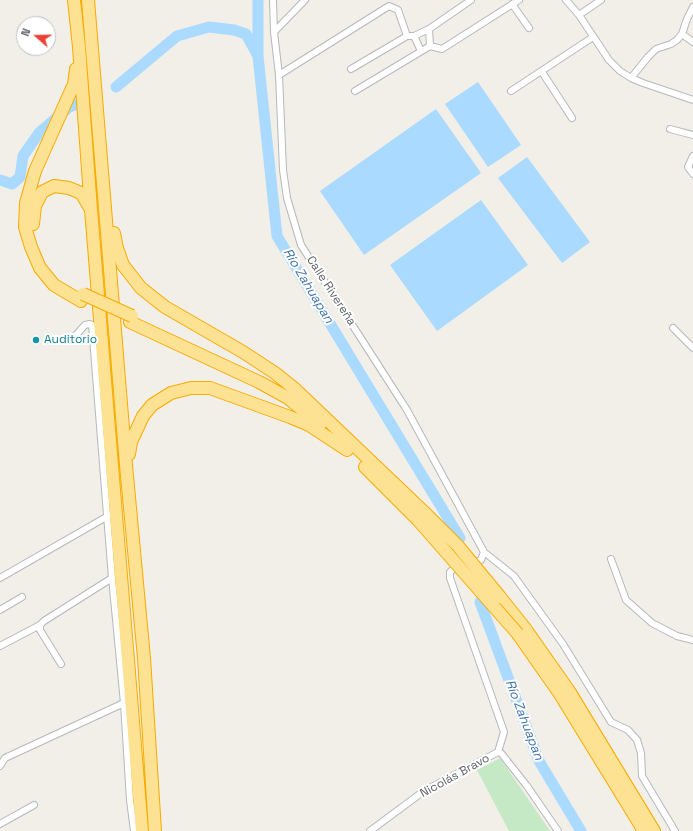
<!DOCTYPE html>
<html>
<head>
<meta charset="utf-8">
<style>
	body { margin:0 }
	#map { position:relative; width:693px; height:831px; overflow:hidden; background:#f1efe8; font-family:"Space Grotesk",sans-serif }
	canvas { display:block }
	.north { position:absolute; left:16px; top:16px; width:40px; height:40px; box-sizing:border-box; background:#fff; border:1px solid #bfc1c3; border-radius:50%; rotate:290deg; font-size:11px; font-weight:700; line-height:16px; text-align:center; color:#5f6368 }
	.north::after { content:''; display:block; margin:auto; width:14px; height:18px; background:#ea4335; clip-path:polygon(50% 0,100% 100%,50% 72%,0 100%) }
</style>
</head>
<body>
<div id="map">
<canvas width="693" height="831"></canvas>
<div class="north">N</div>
</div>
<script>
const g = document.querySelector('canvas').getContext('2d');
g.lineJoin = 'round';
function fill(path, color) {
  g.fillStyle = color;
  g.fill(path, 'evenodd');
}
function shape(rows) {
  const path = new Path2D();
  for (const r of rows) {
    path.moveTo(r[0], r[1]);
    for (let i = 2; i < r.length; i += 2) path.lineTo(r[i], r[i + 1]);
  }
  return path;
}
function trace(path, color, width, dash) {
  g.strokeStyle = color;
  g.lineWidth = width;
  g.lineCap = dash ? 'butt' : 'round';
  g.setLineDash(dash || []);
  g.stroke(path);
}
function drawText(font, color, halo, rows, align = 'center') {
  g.font = font + ' "Space Grotesk",sans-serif';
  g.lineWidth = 4;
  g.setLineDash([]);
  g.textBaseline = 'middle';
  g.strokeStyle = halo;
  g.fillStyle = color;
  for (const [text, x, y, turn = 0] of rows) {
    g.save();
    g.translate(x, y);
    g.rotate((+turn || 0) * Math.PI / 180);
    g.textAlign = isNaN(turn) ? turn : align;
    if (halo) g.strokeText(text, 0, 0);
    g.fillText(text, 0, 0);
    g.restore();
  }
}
fill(shape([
	[500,758,550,831,509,831,477,770]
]), '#c5e8c5');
fill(shape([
	[478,82,521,145,488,167,445,104],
	[436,109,481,173,364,255,320,191],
	[527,157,590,242,562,263,498,178],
	[481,200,528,265,437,331,390,265]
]), '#aadaff');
trace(shape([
	[258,0,258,56,277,236,460,538],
	[116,87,177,36,209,27,234,30,246,34,257,54],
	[0,180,12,184,20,177,23,156,39,133,69,107,77,104],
	[480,602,539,761,581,831]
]), '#aadaff', 11);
const street = shape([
	[273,0,274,32,279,75,283,170,287,198,301,245,407,410,484,552,514,576,563,644,611,722,628,730,637,740,641,753,642,776,675,831],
	[566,0,579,15,609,60,620,71,631,78,643,83,693,100],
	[512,4,529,28],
	[579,15,601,0],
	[274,32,305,0],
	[682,34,693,42],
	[414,36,421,51],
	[430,46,442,49,519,0],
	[351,69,407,36,414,36,429,29,471,0],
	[542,72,572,118],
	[279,75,389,6,398,10,407,36],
	[631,78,648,57,656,49,671,44,677,40,682,34,687,19,693,7],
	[355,91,430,46,429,29],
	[511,91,593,37],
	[670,129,693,135],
	[693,156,688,167,693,174],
	[673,328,693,348],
	[76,335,85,325,90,324,92,325,112,578,124,703,130,800,134,831],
	[611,559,626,600,652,623,677,636,693,640],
	[471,563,481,560,484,552],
	[461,566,453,569,450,572,450,578,504,732,498,752],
	[0,578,108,516],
	[0,610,22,597],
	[40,625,40,630,61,664],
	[0,646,40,625,44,621,112,578],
	[498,752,501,753,527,786,558,831],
	[0,766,5,758,124,703],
	[0,824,34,805],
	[370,831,424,791,498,752]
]);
const highway = shape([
	[74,0,79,47,91,210,142,831],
	[88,0,126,465,144,658,155,831],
	[76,69,74,84,35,171,26,203,25,227,31,247,40,268,54,285,81,301],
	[33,224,35,206,42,192,54,186,69,188,81,193,90,208],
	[114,233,117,248,123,265,141,288,165,307,243,352,275,373,295,389,424,512],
	[130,322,259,382,288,398,320,424],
	[129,454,131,442,143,416,152,405,171,393,191,388,210,388,290,417,309,425,347,450],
	[365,467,418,520],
	[500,597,524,627,569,691,654,831],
	[518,634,560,694,644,831]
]);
trace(street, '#b5b8bc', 8);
trace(highway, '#f9ab00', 14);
trace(street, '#fff', 6);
trace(highway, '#fde293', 12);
const highwayBridge = shape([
	[83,294,132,316],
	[424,512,458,546,500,597],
	[418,520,518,634]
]);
trace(highwayBridge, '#f9ab00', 14, []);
trace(highwayBridge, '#fde293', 12);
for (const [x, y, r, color] of [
	[36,340,4,"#0f9aa8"]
]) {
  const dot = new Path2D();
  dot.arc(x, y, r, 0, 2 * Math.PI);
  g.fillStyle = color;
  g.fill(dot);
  trace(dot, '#fff', 1.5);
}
drawText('12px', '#5f6368', '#fff', [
	["Calle Rivereña",331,291,57],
	["Nicolás Bravo",455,776,-29]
]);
drawText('12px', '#0d838f', '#fff', [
	["Auditorio",44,340]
], 'left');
drawText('italic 13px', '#4174aa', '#fff', [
	["Río Zahuapan",308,286,59],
	["Río Zahuapan",524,720,69]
]);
</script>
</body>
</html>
